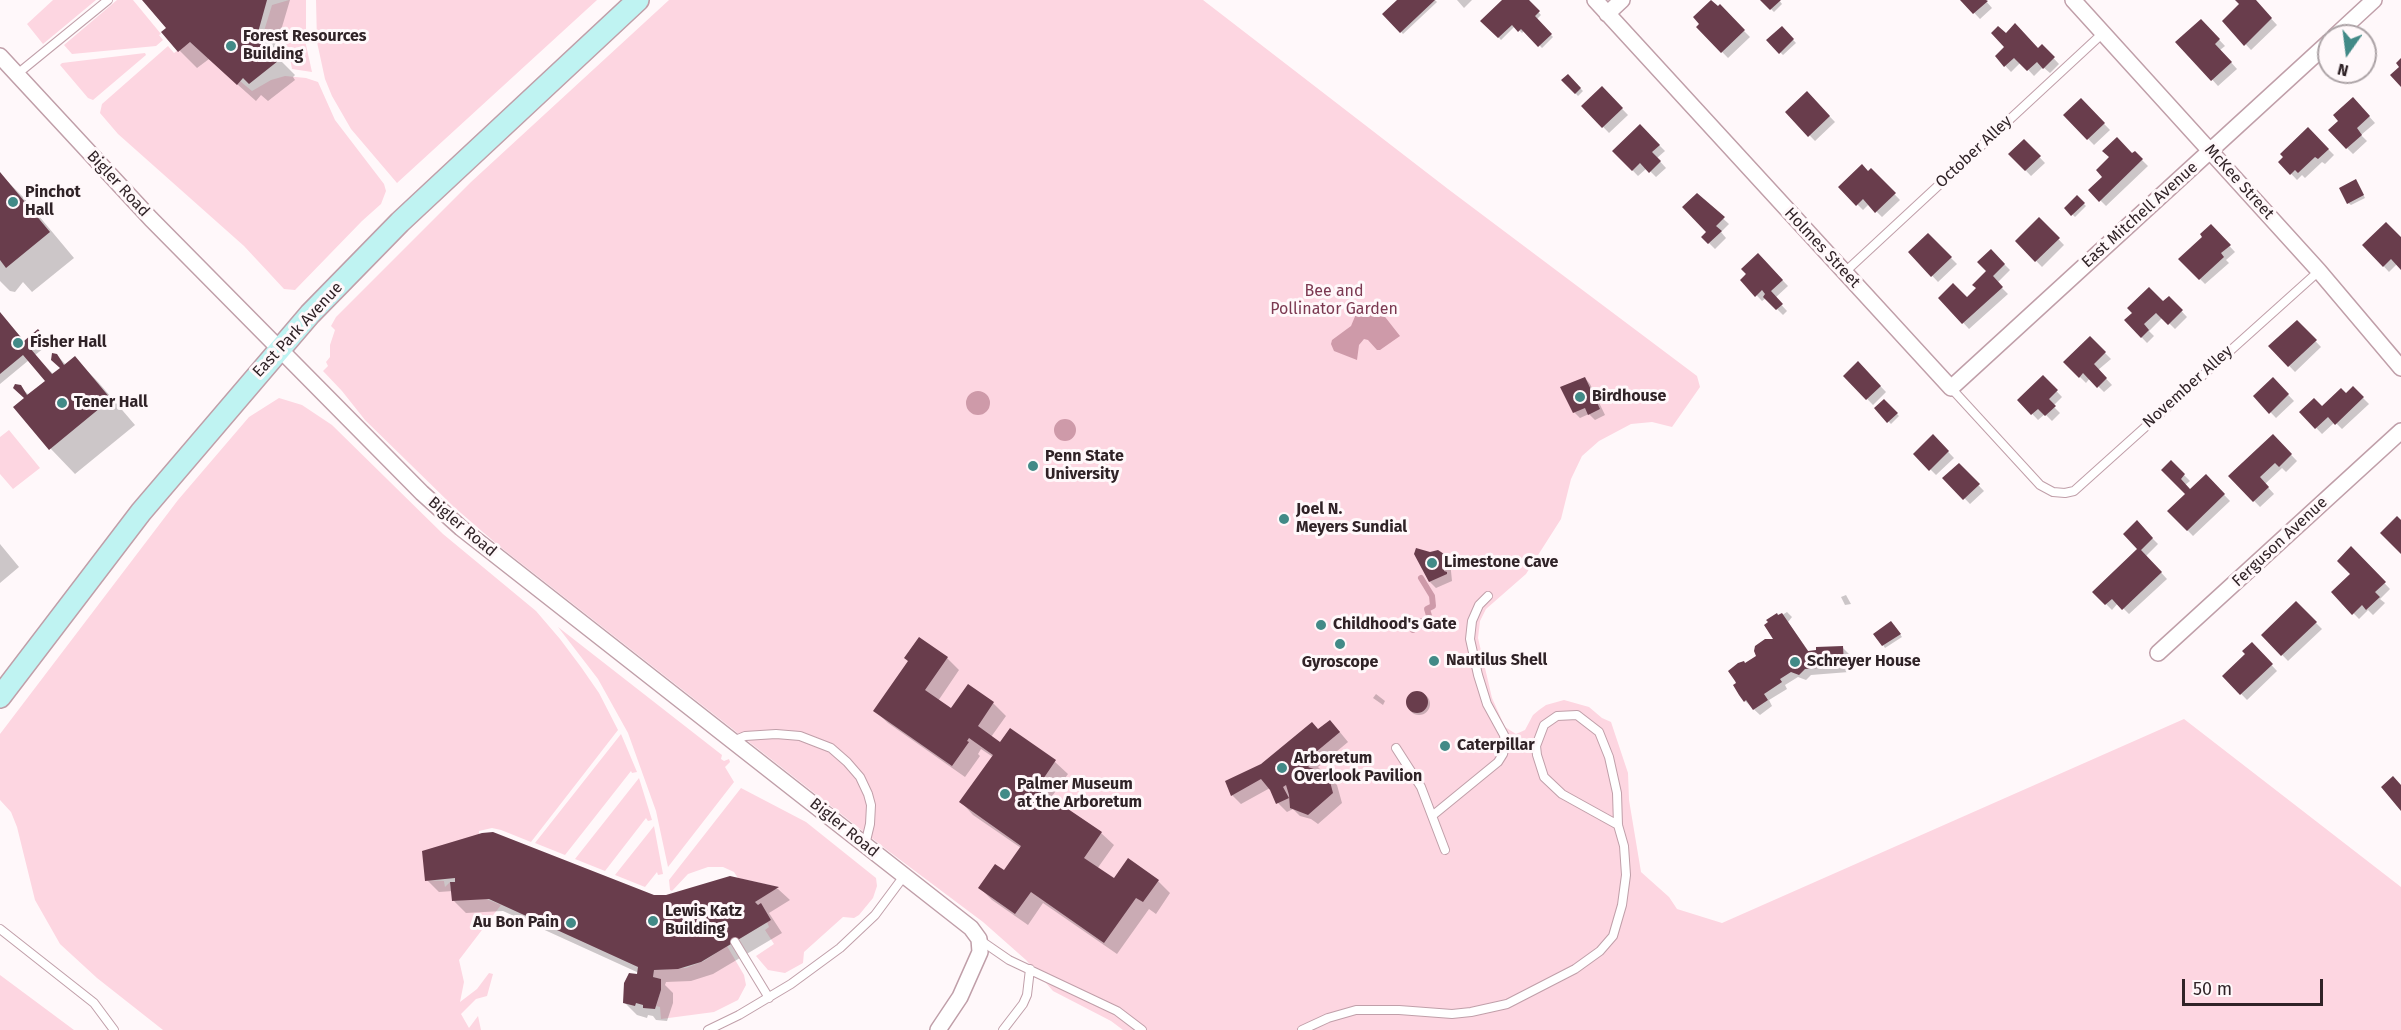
<!DOCTYPE html>
<html>
<head>
<meta charset="utf-8">
<style>
	body { margin:0 }
	#map { position:relative; width:2401px; height:1030px; overflow:hidden; background:#fff8fa; font-family:"Fira Sans",sans-serif }
	canvas { display:block }
	.north { position:absolute; left:2317px; top:24px; width:60px; height:60px; box-sizing:border-box; background:#fff8fa; border:2px solid #aca3a6; border-radius:50%; rotate:194deg; font-size:16px; font-weight:700; line-height:24px; text-align:center; color:#302327 }
	.north::after { content:''; display:block; margin:auto; width:21px; height:27px; background:#428a87; clip-path:polygon(50% 0,100% 100%,50% 72%,0 100%) }
	.scale { position:absolute; left:2182px; top:979px; width:141px; height:27px; box-sizing:border-box; border:3px solid #302327; border-top:0; padding-left:8px; font-size:18px; line-height:21px; white-space:nowrap; color:#302327; -webkit-text-stroke:4px #fff8fa; paint-order:stroke }
</style>
</head>
<body>
<div id="map">
<canvas width="2401" height="1030"></canvas>
<div class="north">N</div>
<div class="scale">50 m</div>
</div>
<script>
const g = document.querySelector('canvas').getContext('2d');
g.lineJoin = 'round';
function fill(path, color) {
  g.fillStyle = color;
  g.fill(path, 'evenodd');
}
function shape(rows) {
  const path = new Path2D();
  for (const r of rows) {
    if (r.length === 3) {
      path.moveTo(r[0] + r[2], r[1]);
      path.arc(r[0], r[1], r[2], 0, 2 * Math.PI);
      continue;
    }
    path.moveTo(r[0], r[1]);
    for (let i = 2; i < r.length; i += 2) path.lineTo(r[i], r[i + 1]);
  }
  return path;
}
function trace(path, color, width, dash) {
  g.strokeStyle = color;
  g.lineWidth = width;
  g.lineCap = dash ? 'butt' : 'round';
  g.setLineDash(dash || []);
  g.stroke(path);
}
function drawText(font, color, halo, rows, align = 'center') {
  g.font = font + ' "Fira Sans",sans-serif';
  g.lineWidth = 6;
  g.setLineDash([]);
  g.textBaseline = 'middle';
  g.strokeStyle = halo;
  g.fillStyle = color;
  for (const [text, x, y, turn = 0] of rows) {
    g.save();
    g.translate(x, y);
    g.rotate((+turn || 0) * Math.PI / 180);
    g.textAlign = isNaN(turn) ? turn : align;
    if (halo) g.strokeText(text, 0, 0);
    g.fillText(text, 0, 0);
    g.restore();
  }
}
fill(shape([
	[53,0,96,0,43,44,27,24],
	[117,0,133,0,161,34,159,35,163,40,156,46,72,54,64,45],
	[289,0,306,0,306,45,312,72,292,69,289,53,264,31,272,5],
	[316,0,597,0,397,183,351,129,332,96,325,79,317,42],
	[669,0,1203,0,1448,189,1697,376,1700,387,1672,427,1652,422,1631,424,1599,441,1582,456,1571,479,1561,519,1526,574,1486,609,1480,621,1478,638,1492,698,1505,727,1516,734,1525,730,1533,715,1539,710,1546,705,1564,700,1589,707,1602,718,1611,722,1628,773,1629,800,1641,872,1669,897,1677,909,1722,923,2184,719,2401,887,2401,1030,1123,1030,1111,1021,1053,991,1026,960,983,922,887,850,499,546,454,507,365,420,342,391,323,371,328,366,326,362,330,357,330,345,335,330,331,326,336,317,471,182],
	[190,42,237,84,240,81,252,91,271,80,285,76,306,78,318,82,335,120,384,184,386,191,381,204,362,221,295,290,284,289,244,246,118,134,100,113,102,104,168,46,174,53],
	[145,53,146,55,93,100,88,98,60,65,62,63],
	[279,398,302,405,332,425,443,534,536,611,560,639,581,667,599,693,618,730,531,842,501,830,492,828,479,831,479,834,425,880,444,881,445,887,450,882,453,901,484,898,501,905,459,960,464,982,460,1002,477,989,489,973,493,974,487,996,476,999,461,1014,469,1028,478,1016,481,1030,163,1030,97,978,60,944,35,900,17,827,11,812,0,800,0,734,178,500,249,417],
	[9,430,40,468,13,489,0,474,0,437],
	[558,627,722,755,721,759,724,761,729,759,730,762,725,767,734,782,668,867,656,811,628,733,598,679],
	[621,734,637,772,632,773,631,771,565,855,535,843],
	[639,778,652,820,648,821,646,818,605,871,575,859],
	[741,788,806,822,876,878,877,886,873,898,859,915,854,918,843,917,804,952,803,963,785,973,768,970,756,956,774,944,765,930,769,927,767,922,771,920,761,904,758,905,755,902,778,887,738,878,734,872,723,867,708,867,688,874,672,891,670,890,669,880],
	[654,826,663,874,658,875,657,872,645,887,615,875],
	[727,946,744,975,746,985,738,1000,714,1012,661,1019,660,1007,656,1006,661,990,661,979,653,977,654,970,686,968,704,961],
	[0,975,74,1030,0,1030]
]), '#fdd6e1');
fill(shape([
	[1372,305,1382,313,1400,336,1380,350,1377,350,1368,340,1364,339,1359,345,1357,360,1334,351,1331,344,1332,340,1351,326,1359,307],
	[978,403,12],
	[1065,430,11]
]), '#ce9aa9');
fill(shape([
	[144,0,290,0,274,54,295,75,293,77,295,80,268,101,261,95,256,101,209,59,197,68,179,50,168,28],
	[1400,0,1435,0,1437,2,1403,34,1385,14],
	[1457,0,1472,0,1464,8],
	[1504,0,1527,0,1541,15,1536,20,1553,37,1542,48,1525,30,1522,33,1515,26,1501,40,1483,21],
	[1762,0,1779,0,1782,4,1774,12],
	[1962,0,1985,0,1992,8,1980,19],
	[2237,0,2254,0,2277,25,2251,50,2224,21,2241,5],
	[1720,7,1750,37,1728,58,1698,27],
	[2207,27,2225,46,2220,50,2237,69,2218,86,2178,42],
	[1782,28,1796,43,1783,55,1768,40],
	[2006,35,2039,50,2042,46,2059,64,2050,73,2043,67,2034,76,2021,62,2011,72,1997,57,2007,47],
	[1568,76,1583,91,1578,96,1563,80],
	[1602,88,1628,115,1609,133,1583,106],
	[1807,93,1835,122,1815,141,1787,112],
	[2081,100,2110,130,2094,145,2065,115],
	[2359,105,2375,123,2361,135,2367,141,2353,154,2347,148],
	[1640,126,1665,151,1657,158,1666,168,1656,177,1647,168,1638,176,1614,151],
	[2308,129,2334,155,2325,164,2322,162,2305,178,2302,175,2297,180,2280,162],
	[2024,141,2045,163,2031,176,2010,154],
	[2135,153,2148,166,2106,206,2090,190],
	[1871,170,1900,200,1882,217,1869,204,1863,210,1840,187],
	[0,174,23,197,74,258,32,292,23,282,15,292,10,291,0,281],
	[2358,184,2365,198,2351,205,2348,203],
	[1697,195,1729,224,1721,232,1726,238,1715,249,1703,237,1708,232],
	[2077,197,2086,206,2075,217,2066,208],
	[2039,219,2064,245,2042,267,2017,241],
	[2211,226,2235,252,2226,260,2229,263,2205,284,2180,259,2204,237],
	[1928,235,1957,264,1938,282,1910,252],
	[2401,239,2401,268,2397,264,2389,272,2364,245],
	[1991,251,2010,270,1997,283,2008,294,1969,329,1940,298,1967,299,1978,288,1988,271],
	[1758,255,1788,286,1775,298,1787,311,1783,315,1766,298,1762,301,1742,280],
	[2169,298,2187,317,2175,329,2163,317,2149,331,2154,336,2147,343,2126,321,2163,303],
	[0,313,24,342,43,337,54,350,44,348,35,355,54,375,62,368,57,355,66,365,75,358,99,383,135,425,75,474,51,449,15,407,25,399,18,385,29,395,47,381,29,360,0,384],
	[2297,322,2321,347,2295,372,2271,347],
	[2090,338,2111,359,2098,370,2112,385,2104,392,2090,378,2086,383,2065,362],
	[1858,363,1886,392,1873,405,1845,376],
	[2043,377,2062,397,2053,406,2060,413,2052,421,2045,414,2038,420,2019,400],
	[1585,378,1590,384,1605,415,1595,420,1589,414,1580,418,1574,412],
	[2273,379,2294,401,2276,418,2255,396],
	[2353,388,2369,404,2342,429,2335,422,2322,434,2301,412,2322,408,2346,395],
	[1884,401,1899,416,1891,424,1876,408],
	[1933,436,1954,458,1936,475,1915,454],
	[2273,436,2297,461,2286,472,2282,468,2265,484,2274,494,2260,507,2230,476],
	[2171,462,2190,481,2185,485,2191,491,2206,476,2230,501,2193,536,2169,511,2187,495],
	[1959,465,1984,491,1970,504,1945,478],
	[2137,523,2158,544,2146,556,2167,579,2129,614,2118,603,2112,610,2094,592,2139,549],
	[0,544,19,567,0,583],
	[2351,548,2390,589,2380,599,2385,603,2373,615,2368,610,2359,619,2333,592,2352,575],
	[1415,554,1443,555,1450,561,1452,581,1436,588,1430,582],
	[1846,595,1851,604,1845,605,1841,597],
	[2296,603,2322,629,2288,661,2263,635],
	[1787,612,1792,617,1788,622,1809,652,1843,648,1849,654,1849,672,1811,675,1806,680,1798,677,1785,685,1787,689,1769,700,1772,706,1760,715,1745,701,1745,665,1776,641,1765,626],
	[1894,625,1902,637,1885,648,1883,645],
	[2252,644,2277,671,2247,700,2224,676,2247,654],
	[947,658,959,670,938,701,951,710,968,686,993,703,1006,716,991,737,1001,744,1011,730,1055,762,1068,774,1050,799,1101,833,1114,845,1097,869,1114,880,1158,881,1170,893,1156,914,1149,909,1117,954,1043,903,1028,925,992,900,980,888,1005,872,1021,848,973,815,961,802,993,757,981,749,978,754,980,756,965,777,888,723,875,711],
	[1419,704,11],
	[1376,694,1385,701,1383,705,1373,698],
	[1319,731,1339,731,1348,742,1318,767,1322,771,1320,773,1327,776,1337,785,1342,803,1318,824,1311,819,1300,816,1293,809,1287,812,1278,803,1270,788,1241,804,1232,795,1262,765],
	[424,852,656,897,666,897,730,877,778,889,790,900,769,913,782,933,713,974,691,981,666,982,665,985,673,993,673,1003,667,1021,656,1020,653,1016,648,1015,647,1018,637,1015,624,1002,639,973,503,911,466,913,454,901,453,891,439,892,427,880]
]), '#0003');
trace(shape([
	[1413,630,1414,625,1419,626,1419,622,1430,619,1427,609,1433,606,1432,596,1421,578]
]), '#ce9aa9', 6);
fill(shape([
	[142,0,267,0,257,36,278,56,276,58,278,61,249,84,243,78,237,85,190,42,178,52,161,32,166,28],
	[1397,0,1435,0,1400,33,1382,14],
	[1502,0,1529,0,1540,11,1535,16,1552,34,1538,47,1521,29,1518,32,1512,25,1498,38,1480,21],
	[1711,0,1718,6,1720,4,1745,30,1721,53,1696,27,1699,24,1693,17],
	[1760,0,1781,0,1770,10],
	[1960,0,1986,0,1988,1,1973,14],
	[2235,0,2256,0,2272,18,2244,46,2222,21,2239,4],
	[2201,19,2220,39,2215,44,2232,62,2211,81,2175,42],
	[2015,23,2038,48,2042,44,2055,57,2043,69,2037,62,2027,71,2014,58,2004,67,1995,56,2004,47,1991,33,1998,26,2006,33],
	[1782,26,1794,39,1779,54,1766,40],
	[2401,58,2401,87,2390,75,2399,67,2396,63],
	[1568,74,1581,88,1575,94,1561,80],
	[1602,86,1623,108,1602,128,1581,106],
	[1807,91,1830,116,1808,137,1785,112],
	[2353,97,2370,116,2357,128,2362,135,2346,149,2328,130,2338,121,2333,115],
	[2081,98,2105,123,2087,140,2063,115],
	[1640,124,1660,145,1652,152,1661,161,1649,173,1640,163,1632,171,1612,151],
	[2308,127,2329,149,2318,159,2315,157,2298,173,2295,170,2290,175,2278,162,2283,157,2280,154],
	[2117,137,2132,153,2135,151,2143,159,2099,202,2088,190,2102,177,2096,170,2109,157,2102,151],
	[2024,139,2041,156,2025,171,2008,154],
	[1862,164,1868,171,1871,168,1896,193,1875,213,1863,199,1856,206,1838,187],
	[0,172,50,232,6,268,0,260],
	[2356,179,2364,195,2347,204,2339,188],
	[1697,193,1725,217,1716,226,1722,231,1708,244,1701,237,1706,232,1682,207],
	[2077,195,2085,203,2071,216,2064,208],
	[2039,217,2060,238,2035,262,2015,241],
	[2386,222,2401,237,2401,270,2391,259,2383,267,2362,245],
	[2211,224,2231,245,2221,253,2224,257,2199,280,2178,259,2202,237,2200,234],
	[1928,233,1952,257,1931,277,1908,252],
	[1991,249,2005,264,1993,276,2003,287,1962,324,1938,298,1953,283,1967,297,1976,288,1972,285,1986,271,1977,262],
	[1758,253,1783,280,1771,291,1783,304,1776,310,1763,297,1765,294,1762,290,1755,297,1740,280,1746,274,1741,269],
	[2149,287,2163,301,2169,296,2183,310,2168,325,2156,313,2144,324,2149,330,2141,338,2124,320,2132,313,2127,308],
	[0,312,24,341,38,329,49,343,38,342,30,348,52,374,60,368,51,360,52,353,57,354,64,365,75,356,111,399,49,450,13,407,24,398,13,388,15,384,21,385,27,395,45,381,23,355,0,374],
	[2297,320,2317,340,2288,367,2268,346],
	[2090,336,2106,352,2094,364,2107,378,2097,388,2083,373,2079,378,2063,362],
	[1858,361,1881,386,1866,400,1843,376],
	[2043,375,2058,390,2049,399,2056,406,2045,416,2038,409,2031,415,2017,400],
	[1585,377,1600,409,1588,415,1585,408,1573,413,1560,387],
	[2273,377,2289,394,2269,414,2253,396],
	[2353,386,2364,397,2335,425,2328,417,2315,429,2299,412,2314,398,2322,406,2341,388,2346,393],
	[1884,399,1898,413,1887,423,1874,408],
	[1933,434,1949,451,1929,471,1913,454],
	[2273,434,2292,454,2279,467,2275,463,2260,477,2269,487,2253,502,2228,476],
	[2171,460,2185,474,2181,479,2190,489,2206,474,2225,494,2187,531,2167,511,2185,494,2161,470],
	[1959,463,1980,484,1963,500,1942,478],
	[2397,516,2401,520,2401,554,2380,533],
	[2137,520,2153,538,2141,550,2162,572,2122,610,2112,599,2105,605,2092,592,2137,549,2123,534],
	[2351,546,2386,582,2375,592,2380,597,2366,610,2362,605,2352,615,2331,592,2350,574,2337,561],
	[1416,548,1430,552,1438,550,1444,554,1444,571,1447,572,1447,574,1429,582,1414,554],
	[2296,601,2317,622,2281,656,2261,635],
	[1777,613,1778,615,1782,613,1808,651,1816,650,1816,647,1843,646,1844,666,1805,669,1799,675,1791,672,1780,679,1782,682,1764,694,1768,700,1753,710,1746,700,1744,702,1739,695,1733,685,1736,683,1735,681,1728,671,1738,663,1744,661,1745,663,1756,656,1754,651,1755,646,1765,639,1773,639,1764,625,1768,622,1766,620],
	[1891,621,1901,634,1882,646,1873,634],
	[919,637,948,657,925,690,951,708,968,684,994,702,978,726,1000,742,1010,728,1056,760,1037,788,1102,832,1084,858,1114,878,1128,858,1159,880,1143,902,1136,898,1104,943,1031,892,1015,914,978,888,995,864,1004,870,1021,846,959,802,993,755,969,738,967,741,969,742,952,766,873,711,908,661,904,658],
	[2252,642,2273,664,2240,695,2222,676,2245,654,2242,651],
	[1417,702,11],
	[1330,720,1340,732,1310,757,1314,762,1308,767,1328,774,1333,793,1308,815,1290,808,1289,795,1286,785,1283,787,1289,798,1276,804,1270,790,1261,779,1231,796,1225,781,1261,764,1312,722,1318,729],
	[2393,776,2401,785,2401,811,2381,787],
	[493,832,654,895,666,895,730,876,779,887,755,902,758,905,761,903,771,920,701,962,678,969,654,970,653,977,661,979,661,990,655,1009,643,1008,643,1005,636,1003,635,1006,623,1003,624,983,629,973,637,974,638,967,489,899,452,901,450,882,455,882,455,878,425,881,422,851,482,833]
]), '#693d4c');
const service = shape([
	[16,75,108,0],
	[1845,272,2103,33],
	[1951,388,2040,485,2053,492,2065,493,2074,491,2319,271],
	[733,741,745,736,776,734,800,736,831,748,847,762,860,777,868,794,871,805,870,824,865,845],
	[1505,746,1536,746],
	[1396,748,1421,787,1445,850],
	[1432,816,1498,762,1503,754,1505,746,1504,735,1487,704,1478,675,1470,639,1472,621,1479,605,1488,596],
	[0,929,94,1003,114,1030],
	[980,940,1009,960,1117,1011,1142,1030],
	[735,942,769,998],
	[708,1030,739,1015,791,984,840,948,875,915,904,876],
	[1003,1030,1023,1004,1027,995,1030,969],
	[1302,1030,1328,1018,1356,1010,1399,1010,1452,1014,1471,1012,1507,1004,1575,969,1600,951,1613,936,1622,905,1626,875,1624,846,1618,825,1617,793,1609,757,1599,732,1577,715,1557,716,1544,725,1536,746,1537,755,1544,777,1562,794,1618,825]
]);
const minor = shape([
	[1595,0,1951,388,2329,42],
	[2073,0,2319,271,2401,368],
	[1607,14,1622,0],
	[2335,36,2374,0],
	[0,56,151,219,422,493,461,528,971,928,979,939,980,952,960,997,938,1030],
	[2158,653,2401,431]
]);
const secondary = shape([
	[0,697,141,512,310,314,400,222,638,0]
]);
trace(service, '#c09fa9', 10);
trace(minor, '#c09fa9', 18);
trace(secondary, '#c09fa9', 24);
trace(service, '#fff', 8);
trace(minor, '#fff', 15);
trace(secondary, '#bff3f2', 21);
for (const [x, y, r, color] of [
	[231,46,6,"#428a87"],
	[13,202,6,"#428a87"],
	[18,343,6,"#428a87"],
	[1580,397,6,"#428a87"],
	[62,403,6,"#428a87"],
	[1033,466,6,"#428a87"],
	[1284,519,6,"#428a87"],
	[1432,563,6,"#428a87"],
	[1321,625,6,"#428a87"],
	[1340,644,6,"#428a87"],
	[1434,661,6,"#428a87"],
	[1795,662,6,"#428a87"],
	[1445,746,6,"#428a87"],
	[1282,768,6,"#428a87"],
	[1005,794,6,"#428a87"],
	[653,921,6,"#428a87"],
	[571,923,6,"#428a87"]
]) {
  const dot = new Path2D();
  dot.arc(x, y, r, 0, 2 * Math.PI);
  g.fillStyle = color;
  g.fill(dot);
  trace(dot, '#fff8fa', 2);
}
drawText('bold 16px', '#302327', '#fff8fa', [
	["Forest Resources",243,37],
	["Building",243,55],
	["Pinchot",25,193],
	["Hall",25,211],
	["Fisher Hall",30,343],
	["Birdhouse",1592,397],
	["Tener Hall",74,403],
	["Penn State",1045,457],
	["University",1045,475],
	["Joel N.",1296,510],
	["Meyers Sundial",1296,528],
	["Limestone Cave",1444,563],
	["Childhood's Gate",1333,625],
	["Nautilus Shell",1446,661],
	["Schreyer House",1807,662],
	["Gyroscope",1340,663,"center"],
	["Caterpillar",1457,746],
	["Arboretum",1294,759],
	["Overlook Pavilion",1294,777],
	["Palmer Museum",1017,785],
	["at the Arboretum",1017,803],
	["Lewis Katz",665,912],
	["Building",665,930],
	["Au Bon Pain",559,923,"right"]
], 'left');
drawText('16px', '#302327', '#fff8fa', [
	["October Alley",1974,152,-43],
	["McKee Street",2239,182,48],
	["Bigler Road",118,184,47],
	["East Mitchell Avenue",2140,215,-42],
	["Holmes Street",1822,248,47],
	["East Park Avenue",298,330,-47],
	["November Alley",2188,387,-42],
	["Bigler Road",462,527,40],
	["Ferguson Avenue",2280,542,-43],
	["Bigler Road",844,828,39]
]);
drawText('16px', '#7b3951', '#fff8fa', [
	["Bee and",1334,292],
	["Pollinator Garden",1334,310]
]);
</script>
</body>
</html>
